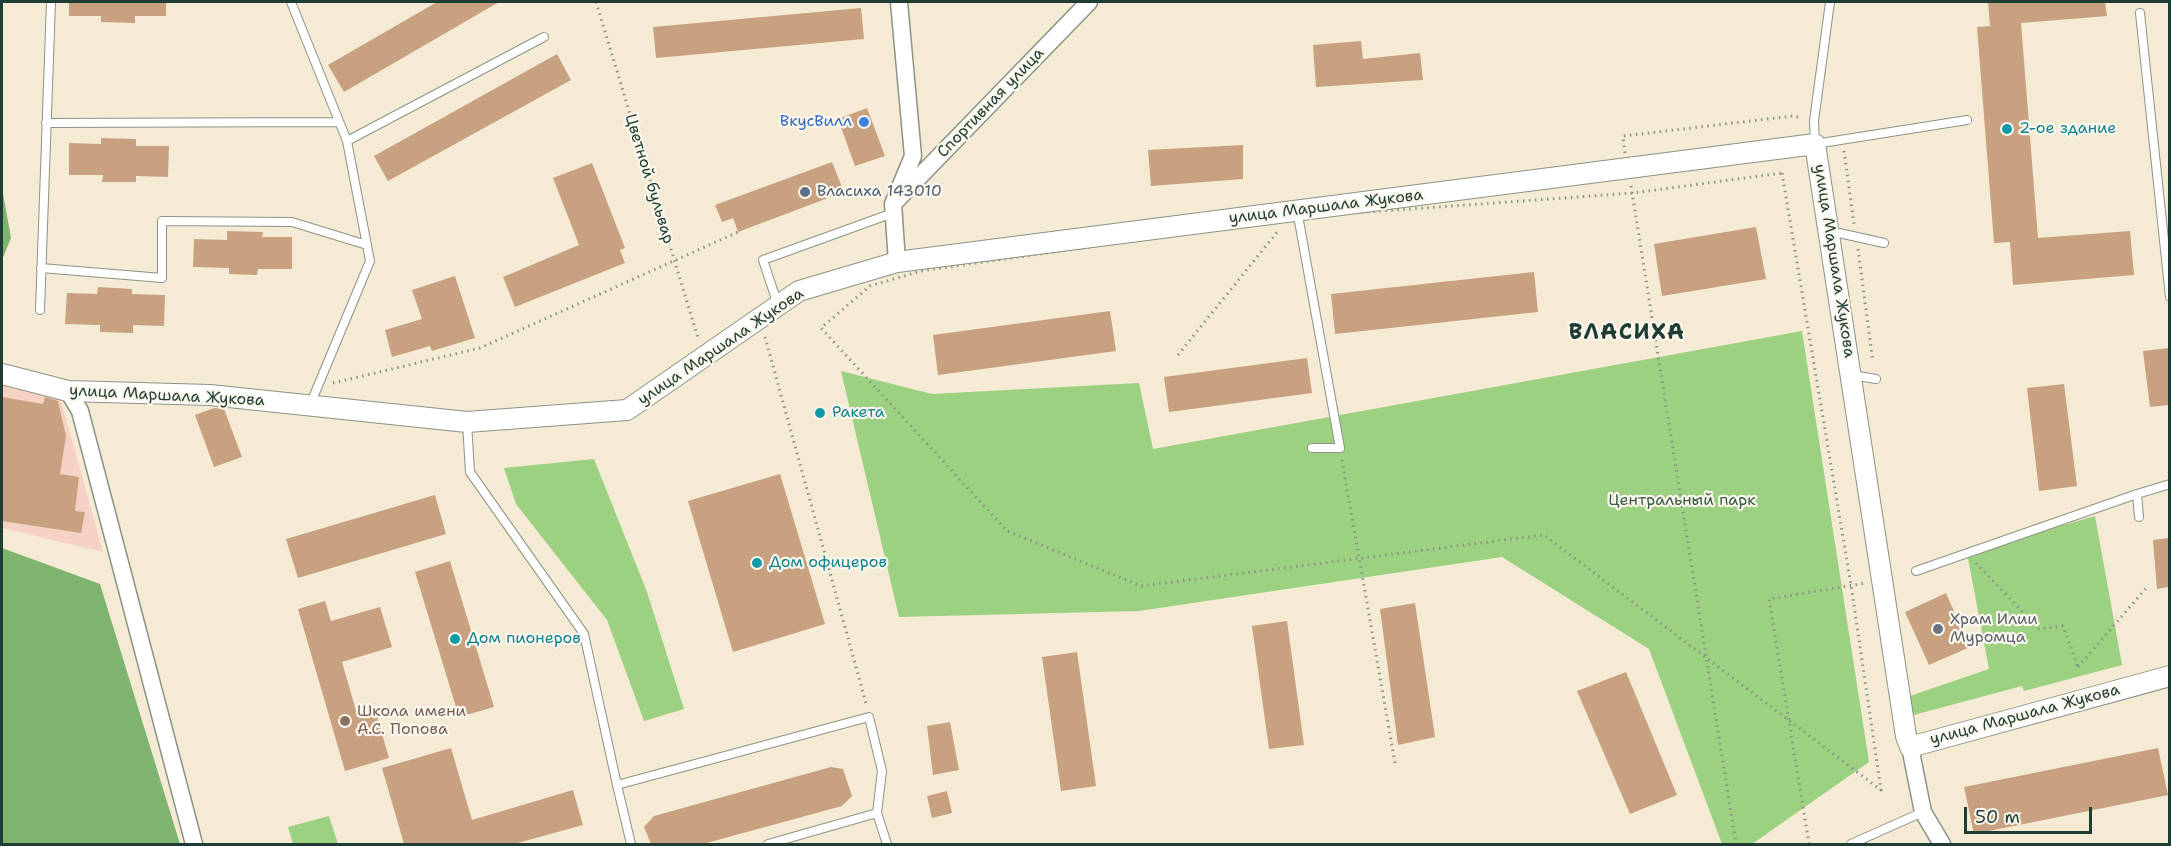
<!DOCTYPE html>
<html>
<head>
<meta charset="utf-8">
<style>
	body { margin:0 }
	#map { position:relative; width:2171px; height:846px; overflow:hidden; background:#f5ead4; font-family:"Shantell Sans",sans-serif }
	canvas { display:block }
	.frame { position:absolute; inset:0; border:3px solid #1f3d34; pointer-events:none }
	.scale { position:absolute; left:1964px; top:807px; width:128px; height:27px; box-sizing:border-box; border:3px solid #1f3d34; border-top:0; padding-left:8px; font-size:18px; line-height:21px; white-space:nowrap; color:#1f3d34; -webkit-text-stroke:4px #fbf7ec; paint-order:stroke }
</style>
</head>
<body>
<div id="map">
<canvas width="2171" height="846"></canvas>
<div class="frame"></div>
<div class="scale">50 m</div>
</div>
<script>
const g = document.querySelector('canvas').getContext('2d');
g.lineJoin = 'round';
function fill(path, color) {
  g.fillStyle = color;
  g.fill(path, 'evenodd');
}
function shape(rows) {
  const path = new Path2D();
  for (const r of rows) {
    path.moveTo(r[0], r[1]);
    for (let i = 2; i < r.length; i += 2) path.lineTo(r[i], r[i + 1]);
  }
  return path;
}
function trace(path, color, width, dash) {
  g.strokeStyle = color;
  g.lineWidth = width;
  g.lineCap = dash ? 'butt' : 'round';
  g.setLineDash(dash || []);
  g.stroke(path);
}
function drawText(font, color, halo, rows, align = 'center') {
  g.font = font + ' "Shantell Sans",sans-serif';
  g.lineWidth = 4.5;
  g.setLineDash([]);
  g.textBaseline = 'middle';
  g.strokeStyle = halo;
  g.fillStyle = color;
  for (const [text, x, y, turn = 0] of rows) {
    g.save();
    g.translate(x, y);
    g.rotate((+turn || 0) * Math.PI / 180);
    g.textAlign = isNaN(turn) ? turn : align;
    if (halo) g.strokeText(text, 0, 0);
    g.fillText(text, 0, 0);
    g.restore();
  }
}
fill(shape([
	[2,378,59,393,103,552,2,528]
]), '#f6d2c5');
fill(shape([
	[1802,331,1869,762,1752,844,1722,844,1649,649,1502,557,1139,611,899,617,841,371,932,394,1139,383,1153,449],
	[594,459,647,592,684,709,644,721,607,620,516,504,504,468],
	[2095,516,2122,665,2024,691,2022,686,1910,716,1910,696,1989,669,1967,553],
	[329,816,338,844,293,844,288,827]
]), '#9dd182');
fill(shape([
	[2,188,11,238,2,260],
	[2,548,100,584,180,844,2,844]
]), '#7eb370');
fill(shape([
	[69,2,166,2,166,16,135,16,135,23,101,22,101,16,69,16],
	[437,2,499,2,344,92,328,65],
	[1988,2,2105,2,2107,16,2021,23,2038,238,2130,231,2134,275,2013,285,2010,242,1994,243,1977,27,1990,26],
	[861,8,864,39,656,58,653,27],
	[1361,41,1363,59,1420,53,1423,80,1316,87,1313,45],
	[557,54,571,80,388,181,374,156],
	[867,108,885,156,855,166,838,119],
	[101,138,136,139,136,146,169,146,168,177,136,176,136,182,102,182,103,175,69,175,69,143,101,144],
	[1243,145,1243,179,1151,186,1148,150],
	[832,162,844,192,738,232,733,218,722,222,715,205],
	[592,163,625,248,620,250,625,263,515,307,503,277,579,245,553,178],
	[1756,227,1766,279,1662,296,1654,244],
	[227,231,263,232,262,237,292,237,292,269,258,269,257,275,229,274,229,268,193,267,194,239,227,240],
	[1534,272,1538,312,1335,334,1331,294],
	[455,276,475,338,432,351,430,346,392,357,385,330,422,319,412,290],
	[98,287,132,289,132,294,165,295,164,326,133,325,133,333,100,332,100,325,65,324,67,293,97,294],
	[1110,311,1116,351,938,375,933,335],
	[2169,348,2169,405,2150,407,2143,351],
	[1307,358,1312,393,1169,412,1164,377],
	[2064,384,2077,486,2039,491,2027,388],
	[2,397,43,404,45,397,58,401,66,436,60,474,79,477,75,511,85,512,81,533,2,521],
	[214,408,224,409,242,457,214,467,195,415],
	[780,474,825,624,733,652,688,501],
	[435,495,446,534,298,578,286,539],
	[2169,538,2169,587,2157,589,2153,540],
	[450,561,494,707,459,717,415,572],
	[1946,593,1970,647,1929,665,1905,612],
	[325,601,331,621,380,607,392,647,342,662,357,714,375,709,389,758,345,771,298,609],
	[1415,603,1435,737,1398,745,1380,609],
	[1287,621,1304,745,1269,749,1252,626],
	[1077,652,1096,786,1061,791,1042,657],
	[1626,672,1677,795,1630,814,1577,691],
	[950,722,959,770,933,775,927,726],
	[451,748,472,820,573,790,583,825,514,844,404,844,382,768],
	[2158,748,2168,795,1974,834,1964,787],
	[831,767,843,769,852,796,842,806,703,844,651,844,644,827,654,816],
	[947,791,952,813,932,818,927,796]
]), '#c8a180');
const service = shape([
	[291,2,347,141,370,261,310,405],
	[1830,2,1814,121,1815,144,1967,120],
	[2140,13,2170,297],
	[46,123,339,122],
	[347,141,544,37],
	[1297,210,1340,448,1312,448],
	[1830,231,1884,243],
	[41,268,162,278,162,221,292,222,367,245],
	[778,305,763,260,893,213],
	[40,310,51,2],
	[1852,375,1876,379],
	[467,423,470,472,584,634,617,785],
	[2139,517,2137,494,2170,484],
	[1916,571,2137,494],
	[631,844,617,785,869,717,882,771,877,813],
	[768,844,877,813,887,844],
	[1851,844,1923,812]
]);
const minor = shape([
	[893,204,1089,2],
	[897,262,893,204,913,156,899,2],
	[68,391,80,411,194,844],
	[1910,747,1923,812,1942,844]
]);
const tertiary = shape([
	[2,374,68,391,210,395,467,422,627,410,799,291,897,262,1815,144,1906,736,1910,747,2170,676]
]);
trace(service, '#8a9484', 10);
trace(minor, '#8a9484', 19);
trace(tertiary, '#8a9484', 22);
trace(shape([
	[596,2,698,338],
	[1844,151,1854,224],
	[1625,153,1623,136,1793,116,1802,118],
	[1782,173,1851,585,1881,790,1544,535,1141,586,1007,531,821,328,870,286,921,271,1298,217,1633,193,1782,173],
	[1631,186,1736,844],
	[1858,249,1873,362],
	[765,337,867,707],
	[1178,355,1278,231],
	[333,383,480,348,738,232],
	[1342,460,1395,763],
	[1976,563,2039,629,2063,626,2078,667],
	[2078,667,2148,586],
	[1809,844,1769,599,1866,583]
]), '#8a9484', 3, [1.5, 4.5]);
trace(service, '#fff', 8);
trace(minor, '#fff', 16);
trace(tertiary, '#fff', 20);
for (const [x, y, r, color] of [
	[864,122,6,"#3f7fe0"],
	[2007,129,6,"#0f9aa8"],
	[805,192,6,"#5c6f8a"],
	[820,413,6,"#0f9aa8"],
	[757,563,6,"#0f9aa8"],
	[1938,629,6,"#6b7280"],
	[455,639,6,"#0f9aa8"],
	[345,721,6,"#8d6e63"]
]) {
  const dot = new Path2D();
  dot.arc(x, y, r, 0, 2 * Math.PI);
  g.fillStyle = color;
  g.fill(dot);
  trace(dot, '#fbf7ec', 2);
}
drawText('16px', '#1f3d34', '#fbf7ec', [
	["Спортивная улица",991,103,-46],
	["Цветной бульвар",649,179,73],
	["улица Маршала Жукова",1326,207,-7],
	["улица Маршала Жукова",1834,261,81],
	["улица Маршала Жукова",721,347,-34],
	["улица Маршала Жукова",167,396,3],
	["улица Маршала Жукова",2025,715,-15]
]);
drawText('16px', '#366cbe', '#fbf7ec', [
	["ВкусВилл",852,122]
], 'right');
drawText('16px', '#0d838f', '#fbf7ec', [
	["2-ое здание",2019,129],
	["Ракета",832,413],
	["Дом офицеров",769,563],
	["Дом пионеров",467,639]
], 'left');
drawText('16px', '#4e5e75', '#fbf7ec', [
	["Власиха 143010",817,192]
], 'left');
drawText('16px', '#385b44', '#fbf7ec', [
	["Центральный парк",1682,501]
]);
drawText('16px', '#5b616d', '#fbf7ec', [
	["Храм Илии",1950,620],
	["Муромца",1950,638]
], 'left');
drawText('16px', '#785e54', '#fbf7ec', [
	["Школа имени",357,712],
	["А.С. Попова",357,730]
], 'left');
g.letterSpacing = '1.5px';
drawText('bold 22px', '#1f3d34', '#fbf7ec', [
	["ВЛАСИХА",1627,333]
]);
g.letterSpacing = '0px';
</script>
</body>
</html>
